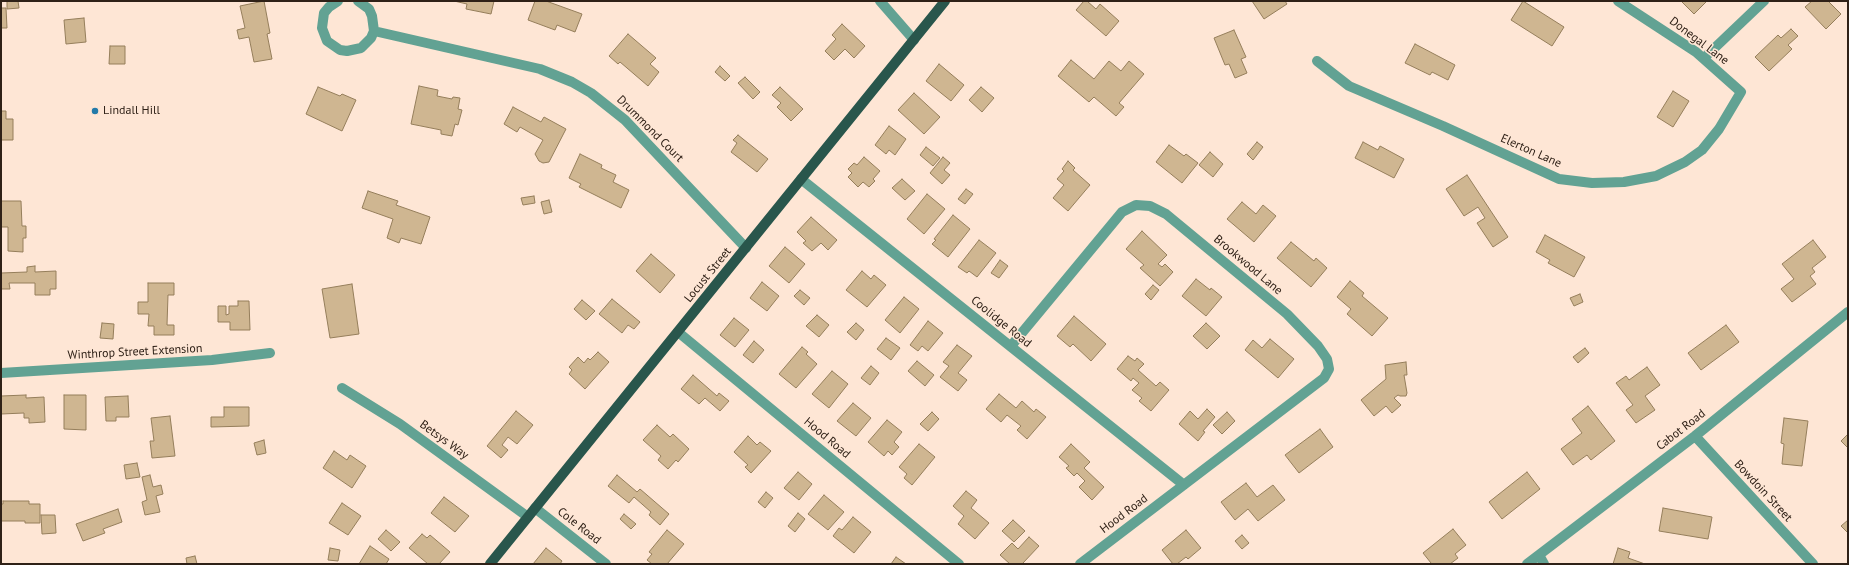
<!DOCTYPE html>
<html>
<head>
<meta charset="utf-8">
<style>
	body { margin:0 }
	#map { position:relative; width:1849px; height:565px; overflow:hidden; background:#fee6d5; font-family:"PT Sans",sans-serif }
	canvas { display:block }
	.frame { position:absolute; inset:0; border:2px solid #2f2117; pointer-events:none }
</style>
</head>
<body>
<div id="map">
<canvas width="1849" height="565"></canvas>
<div class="frame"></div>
</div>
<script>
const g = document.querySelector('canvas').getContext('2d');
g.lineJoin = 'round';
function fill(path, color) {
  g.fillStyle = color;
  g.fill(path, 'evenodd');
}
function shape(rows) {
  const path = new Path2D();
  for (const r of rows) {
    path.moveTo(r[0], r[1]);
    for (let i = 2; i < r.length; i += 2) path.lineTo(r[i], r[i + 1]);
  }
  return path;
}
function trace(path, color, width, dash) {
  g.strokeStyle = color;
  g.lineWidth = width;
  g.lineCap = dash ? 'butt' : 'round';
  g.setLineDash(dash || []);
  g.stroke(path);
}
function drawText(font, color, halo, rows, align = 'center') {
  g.font = font + ' "PT Sans",sans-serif';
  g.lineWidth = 3;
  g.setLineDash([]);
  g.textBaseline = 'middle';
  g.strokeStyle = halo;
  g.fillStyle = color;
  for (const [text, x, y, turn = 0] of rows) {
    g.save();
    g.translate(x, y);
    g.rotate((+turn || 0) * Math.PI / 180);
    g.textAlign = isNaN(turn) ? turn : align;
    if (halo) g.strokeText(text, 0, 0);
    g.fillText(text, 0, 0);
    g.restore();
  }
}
const building = shape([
	[7,1,18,1,19,8,7,9,7,1],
	[264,1,270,33,267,34,272,59,254,62,249,37,239,39,237,30,245,28,240,6,264,1],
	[454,1,494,1,491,14,466,9,467,4,454,1],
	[535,1,546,1,582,14,575,32,557,25,555,30,528,20,535,1],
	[1084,1,1087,1,1096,9,1100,4,1119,21,1106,36,1076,10,1084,1],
	[1252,1,1285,1,1287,4,1264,19,1252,1],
	[1523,1,1564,27,1552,46,1511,20,1523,1],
	[1681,1,1707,1,1694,14,1681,1],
	[1812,1,1828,1,1841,14,1826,29,1805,7,1812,1],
	[1,8,6,8,7,28,1,28,1,8],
	[84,18,86,42,66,44,64,20,84,18],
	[842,24,865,46,854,58,845,49,834,60,825,51,836,39,832,35,842,24],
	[1791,29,1798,36,1788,45,1792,49,1769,71,1755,57,1778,35,1781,38,1791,29],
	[1234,30,1246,57,1241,59,1247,73,1235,78,1229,64,1225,65,1214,38,1234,30],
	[628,34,656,58,650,64,659,72,648,86,620,62,618,64,609,56,628,34],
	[1415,44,1455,65,1448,80,1432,72,1430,75,1405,63,1415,44],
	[110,46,125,46,125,64,109,64,110,46],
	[1071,60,1094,79,1109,61,1121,71,1129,61,1144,74,1119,103,1124,107,1116,116,1094,97,1089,102,1058,76,1071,60],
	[939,64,964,85,951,101,926,81,939,64],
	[720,66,730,76,725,81,715,72,720,66],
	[745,77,760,92,753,99,738,83,745,77],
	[419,86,438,90,437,96,452,99,453,97,460,98,458,109,462,110,458,125,455,124,452,136,441,134,441,130,411,124,419,86],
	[318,87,340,96,342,94,356,100,342,131,306,114,318,87],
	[780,87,803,109,791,121,777,107,781,103,772,95,780,87],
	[981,87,994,98,982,112,969,100,981,87],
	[1673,91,1689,101,1673,127,1657,117,1673,91],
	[914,93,940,117,924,134,898,110,914,93],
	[513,107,541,122,544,117,566,129,549,162,543,163,539,161,535,154,543,140,520,127,517,132,504,124,513,107],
	[1,111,6,111,6,119,13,119,13,140,1,140,1,111],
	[889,126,906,139,895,155,889,150,886,154,875,145,889,126],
	[738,135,768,159,757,172,731,152,737,143,733,140,738,135],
	[1257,142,1263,147,1253,160,1247,154,1257,142],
	[1363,142,1378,150,1380,146,1404,159,1394,178,1355,158,1363,142],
	[1169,145,1184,156,1186,154,1198,163,1182,183,1156,162,1169,145],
	[926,147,940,158,933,166,920,155,926,147],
	[1210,152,1223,164,1213,177,1199,165,1210,152],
	[580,154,602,165,601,168,616,175,613,182,629,190,621,208,579,187,581,184,569,178,580,154],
	[864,157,880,171,873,179,875,181,869,187,863,182,858,187,848,177,852,173,848,169,854,163,857,165,864,157],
	[943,157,950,163,944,170,950,175,942,184,930,173,943,157],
	[1068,161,1075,168,1073,170,1090,185,1068,211,1053,198,1064,185,1057,179,1064,171,1062,169,1068,161],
	[1467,175,1508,237,1493,247,1477,223,1485,218,1478,207,1464,216,1446,189,1467,175],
	[902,179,915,191,905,200,892,188,902,179],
	[966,189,973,194,965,204,958,199,966,189],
	[368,191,398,201,396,205,430,217,421,244,401,238,399,243,387,238,393,219,362,208,368,191],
	[927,194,945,209,924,234,907,219,927,194],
	[534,196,535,203,523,205,521,198,534,196],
	[549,200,552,212,544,214,541,202,549,200],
	[1,201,21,201,22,226,26,226,26,238,23,238,23,252,8,251,8,227,1,227,1,201],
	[1242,202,1256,214,1263,205,1276,216,1254,242,1227,219,1242,202],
	[953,215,970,229,948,257,932,244,936,240,934,239,953,215],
	[811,217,837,240,828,250,821,243,812,251,803,243,806,241,797,232,811,217],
	[1142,231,1167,255,1158,264,1162,267,1165,264,1173,272,1160,286,1140,268,1144,265,1126,249,1142,231],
	[1545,235,1585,257,1574,277,1548,263,1550,260,1536,252,1545,235],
	[979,240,996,253,977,277,969,271,967,273,958,267,979,240],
	[1813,240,1826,257,1812,268,1815,272,1810,276,1816,284,1792,302,1781,289,1794,279,1782,264,1813,240],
	[1291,242,1314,261,1316,258,1327,268,1311,287,1277,258,1291,242],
	[785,247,805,264,789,283,769,266,785,247],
	[651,254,675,275,660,293,636,271,651,254],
	[1000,260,1008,266,999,278,991,273,1000,260],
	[35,266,35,272,56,271,56,289,50,289,50,295,35,295,35,283,9,283,10,289,1,289,1,273,27,272,27,267,35,266],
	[862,271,871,279,874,275,886,285,867,307,846,290,862,271],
	[1196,279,1210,290,1211,288,1222,297,1206,316,1182,296,1196,279],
	[1350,281,1364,293,1362,296,1388,318,1372,336,1347,314,1351,309,1337,297,1350,281],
	[762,282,779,296,767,311,750,298,762,282],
	[148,283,174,283,174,295,168,295,167,325,174,325,174,335,154,335,154,326,148,326,149,314,138,314,138,302,148,302,148,283],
	[352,284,359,334,330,338,322,289,352,284],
	[1153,285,1159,290,1151,300,1145,294,1153,285],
	[800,290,810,298,804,305,794,296,800,290],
	[1580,294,1583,302,1574,306,1570,298,1580,294],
	[904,297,919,309,900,333,885,320,904,297],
	[612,299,640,322,634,329,628,325,622,333,599,314,612,299],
	[582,300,595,311,586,320,574,309,582,300],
	[238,301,249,301,250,330,230,330,230,322,218,322,218,306,226,306,226,315,229,314,229,306,238,306,238,301],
	[817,315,829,325,819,337,806,326,817,315],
	[1074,316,1106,344,1091,361,1073,344,1070,347,1057,336,1074,316],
	[734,318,749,330,735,347,720,335,734,318],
	[928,321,943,333,928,351,922,346,918,351,910,345,928,321],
	[102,323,114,324,113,339,100,338,102,323],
	[856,323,864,330,856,340,847,332,856,323],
	[1206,323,1220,336,1207,349,1193,336,1206,323],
	[1726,325,1739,342,1701,370,1688,353,1726,325],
	[886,338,900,348,891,360,877,349,886,338],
	[1270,339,1294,359,1278,378,1245,350,1253,340,1262,348,1270,339],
	[754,341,764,350,753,363,743,355,754,341],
	[957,345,972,356,958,373,967,380,958,391,940,377,949,366,943,362,957,345],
	[802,347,808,352,806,354,817,364,796,388,779,374,802,347],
	[1585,348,1589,353,1578,363,1573,357,1585,348],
	[598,352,609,362,585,389,569,374,572,370,569,367,578,357,584,363,588,358,590,360,598,352],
	[1128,356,1135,361,1137,358,1144,364,1138,370,1156,386,1160,382,1169,390,1151,411,1139,401,1142,398,1132,390,1139,383,1133,378,1131,381,1117,369,1128,356],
	[917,361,934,375,925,386,908,371,917,361],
	[1406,362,1407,375,1404,375,1407,393,1406,396,1400,396,1398,395,1394,398,1401,405,1392,413,1386,406,1374,416,1361,400,1386,379,1385,365,1406,362],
	[871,366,879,373,870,385,861,378,871,366],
	[1647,367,1660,385,1645,396,1655,410,1636,423,1626,410,1633,405,1616,383,1626,376,1629,380,1647,367],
	[832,371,848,384,829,408,812,394,832,371],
	[693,375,717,396,719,393,729,401,720,411,705,398,699,404,681,389,693,375],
	[999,394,1016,408,1022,401,1034,412,1036,409,1046,417,1027,439,1017,430,1021,426,1007,415,1001,422,986,409,999,394],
	[26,395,26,398,44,397,45,422,29,423,29,418,24,418,24,413,1,414,1,396,26,395],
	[64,395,86,395,86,430,64,429,64,395],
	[128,396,129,417,116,417,116,421,106,421,105,397,128,396],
	[853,403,871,418,856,436,837,421,853,403],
	[1588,406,1615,441,1591,460,1587,455,1573,465,1561,449,1582,433,1572,419,1588,406],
	[224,407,249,407,249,426,211,427,211,417,224,417,224,407],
	[1207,409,1215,417,1203,431,1205,432,1198,441,1179,424,1190,411,1198,419,1207,409],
	[516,411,533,425,517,444,508,437,502,445,508,450,501,458,487,446,516,411],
	[932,412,939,419,928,431,920,424,932,412],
	[1227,412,1235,421,1222,434,1213,425,1227,412],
	[170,416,175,456,152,458,150,441,154,441,151,418,170,416],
	[1784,418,1808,421,1802,466,1782,464,1784,444,1781,443,1784,418],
	[887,420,902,432,894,442,899,447,892,455,888,451,884,456,868,442,887,420],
	[657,425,670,437,673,434,689,449,678,462,676,460,668,469,658,460,661,456,643,440,657,425],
	[1320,429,1333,447,1299,473,1285,455,1320,429],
	[1848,434,1848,448,1841,441,1848,434],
	[748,436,757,445,760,442,771,451,751,473,745,467,748,465,734,452,748,436],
	[264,440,266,453,257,455,254,443,264,440],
	[919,444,935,457,912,485,904,478,907,474,899,467,919,444],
	[1071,444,1090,462,1084,468,1104,487,1092,500,1079,487,1085,481,1077,473,1074,476,1066,468,1069,466,1059,457,1071,444],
	[334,451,347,460,350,455,366,466,352,488,323,468,334,451],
	[137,463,140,477,126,479,124,465,137,463],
	[798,472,812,484,799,500,784,488,798,472],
	[1527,472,1540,489,1502,519,1489,502,1527,472],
	[150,475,153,487,161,485,163,494,156,496,160,512,145,515,142,502,147,500,142,477,150,475],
	[617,475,637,492,640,489,669,514,660,525,649,515,651,512,634,497,629,503,608,486,617,475],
	[1246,483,1257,497,1273,485,1285,500,1258,521,1248,509,1235,520,1221,502,1246,483],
	[966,491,977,500,971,508,989,523,975,539,958,524,964,516,953,506,966,491],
	[766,492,773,498,765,508,758,502,766,492],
	[824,495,844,512,828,530,808,514,824,495],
	[444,497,469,516,455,532,431,513,444,497],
	[3,501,29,501,29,504,40,504,40,523,25,523,25,521,1,521,1,504,3,504,3,501],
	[342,503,361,516,348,535,329,523,342,503],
	[1663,508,1712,517,1708,539,1659,531,1663,508],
	[118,509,122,522,103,529,105,533,83,541,76,524,118,509],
	[798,513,805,519,795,532,788,526,798,513],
	[624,514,636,524,631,529,620,519,624,514],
	[41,515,55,515,56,533,42,534,41,515],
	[853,517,871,532,854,553,833,536,839,528,842,530,853,517],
	[1013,520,1025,531,1014,542,1002,531,1013,520],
	[1848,520,1848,533,1841,526,1848,520],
	[1453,529,1466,545,1455,554,1458,558,1450,564,1429,564,1431,563,1423,553,1453,529],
	[386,530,400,542,391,551,378,539,386,530],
	[667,530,684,544,667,564,652,564,647,560,652,554,649,552,667,530],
	[1186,530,1201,548,1188,559,1186,557,1177,564,1173,564,1162,550,1186,530],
	[422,534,427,538,430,535,450,552,439,564,428,564,409,548,422,534],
	[1242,535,1249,543,1242,549,1235,541,1242,535],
	[1029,537,1039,546,1023,563,1024,564,1010,564,1000,555,1012,543,1018,549,1029,537],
	[370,546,389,559,386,564,359,564,370,546],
	[330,548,340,550,338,561,328,560,330,548],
	[546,548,562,561,560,564,533,564,546,548],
	[1618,548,1630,552,1628,558,1645,564,1613,564,1618,548],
	[195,556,197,564,187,564,186,558,195,556],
	[896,557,906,564,891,564,896,557]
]);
fill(building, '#cfb691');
trace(building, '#957e5b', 1);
trace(shape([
	[338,1,329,7,324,13,322,28,327,41,340,50,347,51,361,48,371,38,374,31,372,16,369,9,358,1],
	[880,1,914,40],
	[374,31,540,69,572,82,591,93,625,120,746,248],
	[1704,58,1764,1],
	[1317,61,1349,86,1443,126,1559,179,1592,183,1624,182,1656,176,1685,162,1702,150,1719,129,1741,92,1696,52,1618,1],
	[801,179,1184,485],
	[678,332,959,564],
	[1011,346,1122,212,1136,205,1150,206,1166,214,1287,314,1318,346,1327,359,1329,369,1324,378,1080,564],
	[1,373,212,360,270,353],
	[342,388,400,424,528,517],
	[1695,436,1813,564],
	[535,508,606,564],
	[1539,555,1544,564],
	[1527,564,1695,436,1848,312]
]), '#62a293', 10);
trace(shape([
	[490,564,945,1]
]), '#29564c', 10);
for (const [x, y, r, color] of [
	[95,111,4,"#237aa9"]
]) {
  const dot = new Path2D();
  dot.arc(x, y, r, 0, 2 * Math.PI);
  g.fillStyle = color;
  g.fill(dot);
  trace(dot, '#fee6d5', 1.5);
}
drawText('12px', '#2f2117', '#fee6d5', [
	["Donegal Lane",1699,41,37],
	["Drummond Court",650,129,45],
	["Elerton Lane",1531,151,24],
	["Brookwood Lane",1248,265,40],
	["Locust Street",708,275,-51],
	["Coolidge Road",1001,322,39],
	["Winthrop Street Extension",135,352,-3],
	["Cabot Road",1681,430,-38],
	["Hood Road",827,438,40],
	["Betsys Way",444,440,36],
	["Bowdoin Street",1763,491,47],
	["Hood Road",1124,514,-37],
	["Cole Road",579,526,38]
]);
drawText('12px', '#2f2117', '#fee6d5', [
	["Lindall Hill",103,111]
], 'left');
</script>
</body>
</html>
